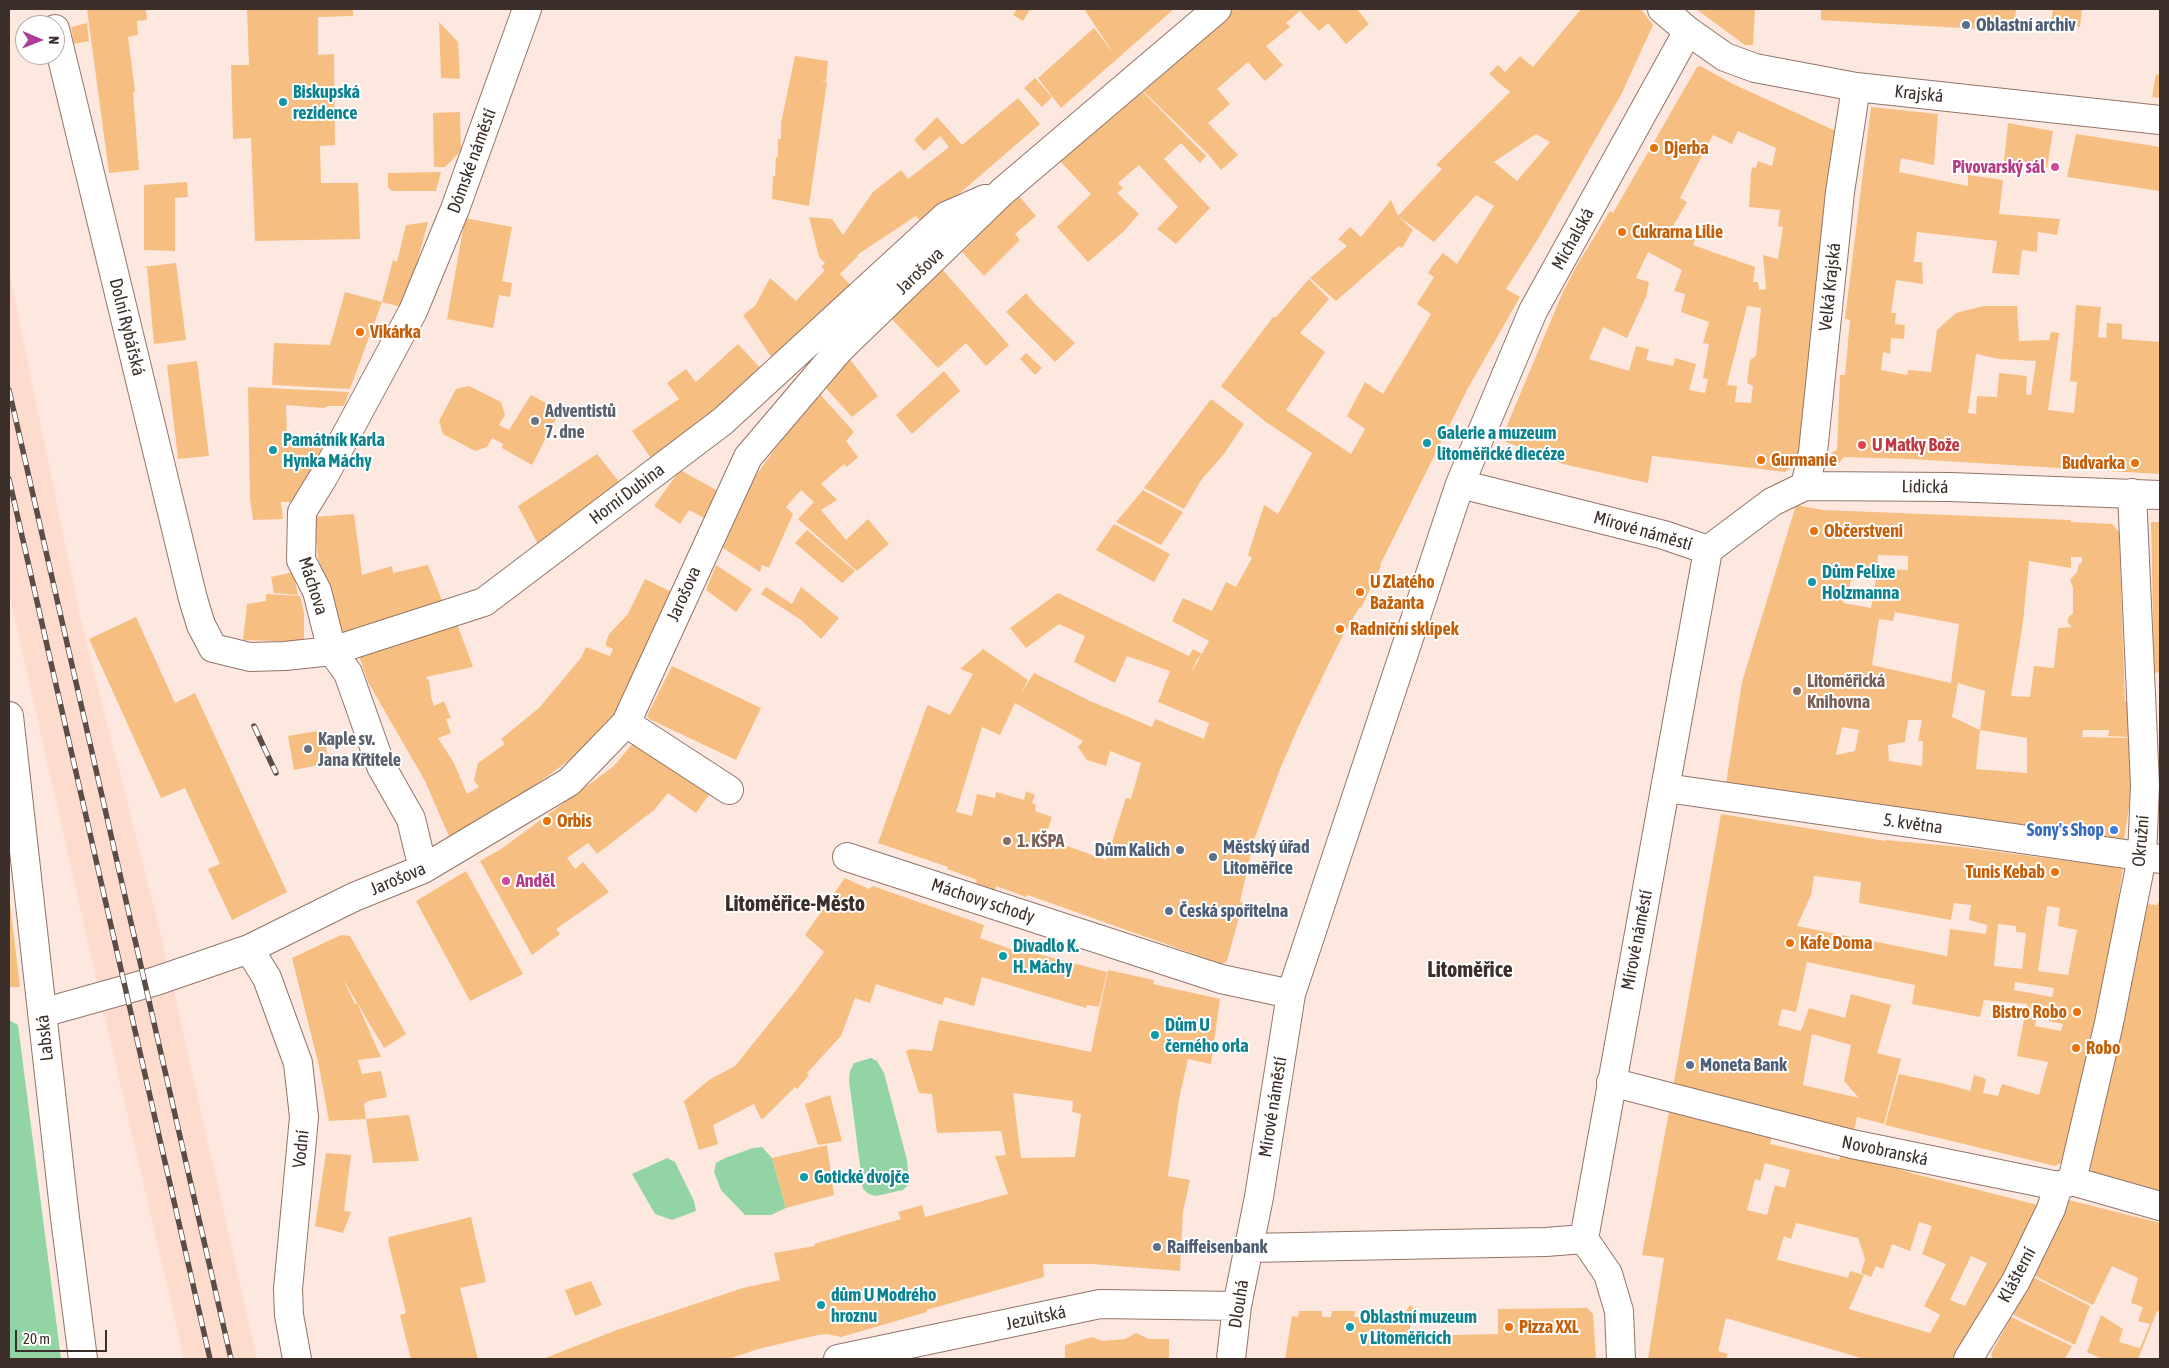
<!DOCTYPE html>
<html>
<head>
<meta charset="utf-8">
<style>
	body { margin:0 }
	#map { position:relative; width:2169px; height:1368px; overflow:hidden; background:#fde8e0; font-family:"Asap Condensed",sans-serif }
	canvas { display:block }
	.frame { position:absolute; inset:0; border:10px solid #3c2f29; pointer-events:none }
	.north { position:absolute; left:15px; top:15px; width:50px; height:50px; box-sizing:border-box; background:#fff; border:1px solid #b1aca9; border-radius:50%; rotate:91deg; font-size:14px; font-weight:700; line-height:20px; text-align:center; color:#3c2f29 }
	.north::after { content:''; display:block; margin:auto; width:18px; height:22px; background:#ad3d99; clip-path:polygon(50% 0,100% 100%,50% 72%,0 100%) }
	.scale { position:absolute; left:15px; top:1330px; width:92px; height:22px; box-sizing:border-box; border:2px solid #3c2f29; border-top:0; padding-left:6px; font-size:15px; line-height:18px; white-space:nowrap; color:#3c2f29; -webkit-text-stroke:4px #fff; paint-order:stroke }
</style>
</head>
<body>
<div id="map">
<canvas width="2169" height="1368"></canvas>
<div class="frame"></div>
<div class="north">N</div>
<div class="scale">20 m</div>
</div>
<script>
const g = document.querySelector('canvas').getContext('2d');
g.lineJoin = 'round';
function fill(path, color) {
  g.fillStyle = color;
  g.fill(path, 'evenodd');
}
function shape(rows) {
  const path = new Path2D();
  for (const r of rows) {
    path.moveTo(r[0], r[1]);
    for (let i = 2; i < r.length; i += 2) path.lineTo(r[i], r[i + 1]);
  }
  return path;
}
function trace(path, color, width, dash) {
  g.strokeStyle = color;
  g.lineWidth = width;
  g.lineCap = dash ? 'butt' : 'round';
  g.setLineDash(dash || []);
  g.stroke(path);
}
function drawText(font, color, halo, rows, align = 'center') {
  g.font = font + ' "Asap Condensed",sans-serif';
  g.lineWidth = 4;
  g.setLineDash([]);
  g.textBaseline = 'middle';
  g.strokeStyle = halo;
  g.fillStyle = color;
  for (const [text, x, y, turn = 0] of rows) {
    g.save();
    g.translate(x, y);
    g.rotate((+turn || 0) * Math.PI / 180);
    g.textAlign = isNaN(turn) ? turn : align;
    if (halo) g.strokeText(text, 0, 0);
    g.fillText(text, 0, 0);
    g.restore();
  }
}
fill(shape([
	[9,271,80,616,162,939,257,1359,184,1359,114,1057,9,594]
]), '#fddbcd');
fill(shape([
	[9,1020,18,1025,61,1359,9,1359],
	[871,1058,877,1061,884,1073,907,1160,909,1181,908,1185,903,1190,876,1196,869,1194,863,1189,849,1080,850,1071,854,1063],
	[762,1147,772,1158,786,1208,771,1215,745,1215,721,1190,714,1172,716,1163,725,1158,753,1148],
	[667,1158,675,1162,694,1201,696,1211,672,1220,655,1214,632,1174]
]), '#93d4a4');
fill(shape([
	[87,9,146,9,147,20,137,21,138,35,128,37,135,91,133,92,139,170,109,173],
	[247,9,353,9,353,16,318,17,318,55,334,54,335,145,320,146,321,183,358,183,360,239,255,241,251,138,233,139,231,65,249,65],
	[1017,9,1030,9,1023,21,1013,15],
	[1084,9,1174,9,1061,108,1038,78,1094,28,1114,54],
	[1234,9,1357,9,1369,24,1346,44,1328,23,1319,31,1300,11,1286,23,1290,27,1266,46,1283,65,1265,81,1248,62,1217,89,1230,104,1208,123,1238,155,1221,170,1208,154,1141,89],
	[1581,9,1641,9,1653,25,1622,93,1538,239,1506,289,1520,297,1467,390,1380,565,1381,566,1361,608,1359,608,1340,641,1300,723,1280,769,1254,840,1240,902,1243,903,1227,961,1222,964,1028,895,1026,897,996,886,995,890,975,884,977,880,947,869,948,867,878,843,927,706,928,705,950,715,973,674,960,669,983,649,1028,680,1020,695,1034,673,1090,701,1152,727,1155,719,1204,739,1209,723,1158,702,1170,671,1127,656,1115,683,1074,662,1085,636,1059,624,1026,648,1010,628,1058,593,1189,656,1193,649,1202,654,1197,659,1190,675,1203,652,1209,641,1172,621,1183,598,1212,611,1226,582,1236,587,1252,558,1248,555,1264,505,1278,514,1312,453,1266,422,1221,386,1273,317,1276,317,1309,279,1329,299,1300,333,1325,352,1286,410,1351,454,1365,429,1347,416,1365,382,1383,394,1431,314,1417,304,1434,277,1428,273,1433,265,1443,253,1457,264,1494,206,1476,195,1434,242,1398,216,1442,169,1436,165,1510,92,1489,74,1498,65,1505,72,1520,56,1533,67],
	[1536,134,1550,142,1517,181,1494,162],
	[1015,703,1083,741,1078,747,1087,760,1106,766,1110,751,1141,763,1131,799,1126,798,1106,860,1045,838,1052,817,1035,811,1036,805,1032,803,1035,795,1026,791,1024,800,996,792,995,798,977,794,972,816,956,812,982,727,1000,735],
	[1696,9,1755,9,1753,45,1745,45],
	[1821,9,2016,9,2014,31,1821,20],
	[2053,9,2082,9,2080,27,2051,23],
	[439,22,458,42,460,79,441,78],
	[87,23,89,41,74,44,71,27],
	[795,56,828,61,826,81,820,81,827,82,809,206,772,199,773,176,775,176,776,157,778,157,778,139,781,139,781,123],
	[1700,66,1733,84,1838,132,1800,461,1785,472,1652,456,1648,483,1563,464,1501,440,1562,294,1577,265,1610,211,1613,213,1697,67],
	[1738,131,1776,148,1772,166,1758,161,1756,168,1753,167,1751,172,1749,207,1780,210,1778,226,1783,227,1778,259,1763,255,1766,289,1759,290,1758,282,1753,282,1755,267,1693,245,1695,240,1673,226,1687,202,1680,198,1713,135,1732,144],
	[1648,252,1682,270,1674,291,1685,294,1681,312,1709,322,1703,343,1709,344,1703,378,1708,379,1705,393,1689,390,1696,364,1675,358,1673,366,1646,360,1649,349,1636,346,1629,371,1589,359,1603,327,1627,338,1646,297,1649,282,1636,278],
	[1747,306,1761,308,1756,356,1750,360,1747,383,1753,386,1751,403,1735,402,1737,386,1727,385],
	[2156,74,2160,75,2160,98,2152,97],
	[1035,78,1052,97,1042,107,1024,88],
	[1141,90,1206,156,1200,163,1181,143,1164,159,1210,208,1176,244,1157,229,1178,207,1139,165,1118,183,1123,188,1117,193,1139,214,1123,232,1088,262,1057,227,1091,194,1060,161],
	[1018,98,1040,124,923,225,916,216,857,255,858,256,840,274,854,289,774,361,743,315,755,306,770,278,796,301,825,270,821,267,825,263,819,257,809,217,832,219,843,235,873,192,901,170,908,179,949,147,940,136,924,151,914,140,937,117,962,145],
	[1871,107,1938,114,1934,165,1901,158,1899,172,1968,186,1968,175,2003,180,1999,214,2060,219,2057,235,2038,232,2037,252,2022,250,2019,275,1992,273,1997,241,1917,232,1914,262,1922,262,1923,284,1896,280,1891,313,1896,313,1895,324,1905,325,1904,339,1891,338,1890,354,1883,352,1881,370,1907,375,1908,370,1931,372,1937,330,1956,313,1984,306,2017,306,2019,341,2049,340,2051,332,2059,333,2048,410,2074,413,2077,382,2070,381,2076,305,2101,307,2098,337,2106,338,2107,323,2122,324,2122,339,2160,342,2160,474,1910,459,1844,457,1839,463,1832,461,1831,453,1837,450,1840,375,1845,375,1850,320,1845,319],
	[1976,354,1999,359,2036,361,2031,395,2026,394,2027,376,1999,373,1997,397,1977,396,1976,414,1968,413],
	[460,112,461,151,445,167,434,167,433,113],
	[2008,123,2053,131,2047,168,2004,161],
	[2076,134,2160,147,2160,191,2067,177],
	[441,172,436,191,392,191,388,187,388,173],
	[187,182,188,197,175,198,175,251,144,250,144,185],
	[1019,196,1036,216,1015,234,1020,240,984,276,962,252,975,240,970,238,988,225,987,224],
	[1391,200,1398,216,1413,230,1402,248,1399,246,1336,301,1310,278,1347,246,1338,239,1350,227,1361,237],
	[465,218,512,227,502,281,512,283,510,297,499,295,493,328,447,319],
	[428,222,405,308,382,302,350,389,272,385,274,343,330,345,345,292,382,302,393,260,397,262,406,225],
	[176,263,186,340,154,344,147,268,143,267],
	[941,268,1009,345,986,366,966,343,938,368,889,316],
	[1026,293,1035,304,1075,343,1055,362,1006,312],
	[738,344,763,371,653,461,632,431,679,399,667,383,686,369,696,382],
	[1026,353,1042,368,1035,375,1020,359],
	[849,358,878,396,852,417,823,385],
	[197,361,209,456,178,459,167,365],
	[944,371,960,391,912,434,896,415],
	[469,386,501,402,505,415,499,425,509,430,531,395,560,411,532,465,502,448,503,444,492,438,487,447,475,451,443,434,439,421,456,389],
	[248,387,349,392,344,406,328,406,324,408,286,405,287,439,326,450,298,502,281,502,283,519,253,520,250,499],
	[817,391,854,432,846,441,858,457,847,467,844,464,821,484,837,500,821,510,846,540,868,519,889,544,857,571,798,519,814,502,801,490,786,507,793,514,769,568,762,565,760,572,723,548,754,478],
	[1211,399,1244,424,1224,454,1202,479,1184,509,1144,488],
	[597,454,620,483,540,548,518,506],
	[680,470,718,491,706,519,689,510,680,524,654,506],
	[1143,490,1183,512,1161,545,1116,522],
	[1796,505,1823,510,2071,520,2071,522,2112,524,2119,532,2125,701,2132,702,2129,737,2108,736,2109,730,2083,730,2082,737,2130,738,2132,788,2124,839,2033,832,1726,784,1742,682],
	[1878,555,1908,556,1908,570,1877,569],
	[2071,557,2082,557,2082,563,2079,564,2077,572,2070,580,2073,588,2073,613,2068,618,2068,623,2072,627,2058,628,2054,668,2034,666,2030,697,2011,696,2023,622,2029,561,2071,568],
	[1854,574,1876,579,1871,608,1843,603],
	[1895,612,1959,624,1951,683,1872,665,1879,619,1893,621],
	[1958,683,1985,691,1980,730,2027,738,2027,773,1976,769,1980,730,1952,717],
	[1908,720,1922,720,1918,741,1923,741,1922,766,1889,761,1888,745,1905,742],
	[1842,727,1859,730,1855,751,1836,755],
	[354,514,362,575,392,566,393,573,428,565,443,603,399,620,342,633,318,558,313,517],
	[2151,522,2160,522,2160,672,2154,673],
	[1114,524,1170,554,1154,582,1096,550],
	[807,530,855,571,842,583,795,543],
	[716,565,752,589,736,612,706,590],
	[293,572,298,595,274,593,271,577],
	[645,579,676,594,629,697,602,733,576,755,495,815,451,841,425,781,368,682,359,656,456,621,473,667,426,677,427,680,429,679,431,697,434,706,444,701,451,718,446,719,451,733,438,738,454,763,467,794,479,787,474,780,478,763,505,744,501,739,539,708,581,658,586,647,610,656,613,649,606,646,606,642,609,634,628,614],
	[766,587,792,604,801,587,839,618,821,639,801,620,761,594],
	[266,594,300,596,304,612,304,642,243,640,247,604,266,601],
	[136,617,175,703,195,693,287,892,232,920,208,869,220,864,185,788,161,798,89,639],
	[672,666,761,708,736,760,649,719,647,716],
	[323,730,329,763,294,770,288,736],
	[638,737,711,792,696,813,668,793,654,810,597,854,588,843,567,858,575,869,583,862,609,892,556,929,560,934,532,955,480,861,501,849,614,766],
	[1721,814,1885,841,1885,840,1961,847,2123,868,2102,1006,2067,1160,2055,1166,1885,1125,1899,1074,1946,1084,1970,1091,1974,1075,1986,1079,1983,1093,1998,1096,2002,1084,2039,1095,2048,1062,2017,1056,2027,1004,1984,1000,1980,1017,1912,1004,1915,985,1807,962,1796,1012,1782,1009,1778,1025,1801,1031,1809,1008,1845,1018,1851,994,1891,1005,1877,1053,1901,1059,1884,1124,1857,1117,1854,1131,1673,1087],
	[1814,876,1861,882,1859,903,1951,920,1954,903,1971,905,1969,920,1987,925,1986,934,1950,929,1947,956,1797,926,1811,895],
	[2047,906,2060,908,2058,926,2077,930,2068,975,2038,971],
	[1998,924,2016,926,2016,932,2026,933,2022,969,1994,966],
	[2015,982,2054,988,2052,997,2014,990],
	[2039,1005,2051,1008,2049,1021,2063,1024,2061,1031,2035,1026],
	[1812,1034,1851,1045,1844,1081,1859,1098,1803,1085],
	[466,871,523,974,470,1001,416,901],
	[845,878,869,889,873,886,984,925,980,938,1013,950,1015,948,1107,972,1099,1007,1087,1005,1086,1008,982,977,974,1006,945,997,942,1005,876,984,870,1003,855,998,841,1036,807,1073,809,1075,797,1089,795,1087,764,1118,761,1119,754,1104,713,1125,718,1144,699,1150,684,1101,709,1080,735,1066,797,989,824,952,805,935],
	[2160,899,2160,1192,2093,1174,2090,1168,2115,1059,2146,904,2157,905],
	[9,903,10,903,20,987,9,987],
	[341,935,350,936,406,1034,384,1048,343,979,355,1004,357,1003,381,1057,358,1060,362,1074,381,1071,387,1097,368,1101,364,1104,366,1119,329,1121,319,1066,292,958],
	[1108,970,1154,980,1153,984,1220,999,1211,1064,1188,1059,1179,1099,1168,1176,1190,1180,1183,1212,1180,1271,1092,1264,1043,1264,1044,1277,926,1310,927,1312,841,1337,827,1334,818,1335,758,1349,729,1359,543,1359,614,1331,743,1288,780,1280,774,1253,815,1246,814,1244,901,1219,898,1212,922,1205,925,1217,1008,1194,995,1156,1006,1155,1001,1131,937,1133,932,1094,919,1093,906,1051,910,1049,932,1051,939,1020,1091,1052],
	[1013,1093,1073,1101,1072,1112,1081,1114,1082,1107,1075,1157,1021,1158],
	[830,1095,842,1141,818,1145,805,1104],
	[1669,1112,1772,1136,1770,1144,1839,1160,1842,1153,1893,1166,1893,1167,1911,1173,2042,1206,1958,1359,1864,1359,1726,1318,1718,1351,1728,1354,1726,1359,1648,1359,1664,1258,1642,1255],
	[1765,1163,1790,1170,1785,1188,1775,1185,1767,1215,1747,1210,1755,1179,1760,1181],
	[1919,1222,1932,1226,1922,1254,1946,1264,1924,1306,1940,1315,1930,1333,1849,1309,1864,1275,1850,1271,1848,1278,1775,1259,1777,1259,1784,1236,1791,1239,1796,1223,1858,1238,1865,1259,1861,1273,1871,1277,1876,1266,1883,1269,1892,1244,1910,1251],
	[1971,1256,1987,1263,1965,1306,1950,1300],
	[409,1115,419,1161,373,1163,366,1119],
	[827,1145,834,1195,786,1208,772,1158],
	[326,1153,351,1155,344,1211,351,1212,343,1233,315,1226],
	[2069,1200,2160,1223,2160,1312,2157,1311,2138,1359,2102,1359,2087,1352,2101,1315,2123,1329,2119,1342,2140,1348,2150,1324,2138,1321,2143,1307,2131,1303,2138,1278,2112,1266,2093,1305,2033,1275],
	[471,1217,486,1282,460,1288,478,1359,411,1359,400,1315,406,1313,388,1241,389,1237],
	[2033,1277,2090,1306,2075,1345,2012,1314],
	[591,1281,602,1305,575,1316,565,1290],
	[1410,1305,1415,1309,1410,1318,1410,1336,1498,1334,1498,1309,1587,1308,1593,1314,1596,1359,1285,1359,1292,1316,1298,1317,1299,1311,1322,1311,1322,1317,1331,1317,1332,1311,1355,1311,1354,1317,1365,1317,1365,1311,1381,1311,1381,1317,1388,1317,1387,1311,1406,1311],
	[2011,1317,2072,1346,2065,1359,1993,1359,1991,1354],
	[1136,1333,1149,1339,1169,1339,1169,1359,1065,1359,1065,1345,1092,1337,1102,1341,1125,1339]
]), '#f7be81');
const minor = shape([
	[1662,9,1688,31,1725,57,1755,68,1856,87,2160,120],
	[55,29,193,599,201,625,213,648,250,657,285,656,332,651,484,602,723,421,946,216,985,199],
	[1460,484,1664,535,1708,550],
	[1805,486,1813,452,1840,192,1856,87],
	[1708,550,1772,502,1805,486,1950,487,2160,495],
	[9,716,65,1218,83,1359],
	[626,723,729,790],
	[1666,788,2160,859],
	[847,857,1221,979,1291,994],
	[423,869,411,819,381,766,348,673,332,651,317,591,301,560,302,512,324,476,413,311,455,209,527,9],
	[249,949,267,978,298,1063,304,1117,288,1289,289,1315,297,1359],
	[42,1013,156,981,249,949,354,897,423,869,569,782,626,723,748,457,839,350,1002,192,1217,9],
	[1611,1082,1852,1144,2058,1186,2072,1181,2160,1206],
	[2072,1181,2109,1023,2142,857,2145,785,2132,493],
	[1584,1239,1708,550],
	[1584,1239,1608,1274,1619,1311,1621,1359],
	[1248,1248,1546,1242,1584,1239],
	[838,1359,1100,1304,1237,1306],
	[1231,1359,1237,1306,1259,1197,1291,994,1460,484,1533,311,1688,31],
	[1968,1359,2016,1281,2051,1209,2058,1186]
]);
trace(minor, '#937467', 30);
trace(minor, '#fff', 28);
const rail = shape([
	[9,390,231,1359],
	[9,479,210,1359],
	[254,726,276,773]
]);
trace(rail, '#5b4c46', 5.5);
trace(rail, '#fff', 4, [11]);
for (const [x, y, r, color] of [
	[1966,25,5,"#5c6f8a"],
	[283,102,5,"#0f9aa8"],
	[1654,148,5,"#e8710a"],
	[2055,167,5,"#d1479c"],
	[1622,232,5,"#e8710a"],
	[360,332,5,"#e8710a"],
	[535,421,5,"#6b7280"],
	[1427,443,5,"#0f9aa8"],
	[1862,445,5,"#e0444e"],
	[273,450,5,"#0f9aa8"],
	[1761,460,5,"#e8710a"],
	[2135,463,5,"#e8710a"],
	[1814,531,5,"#e8710a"],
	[1812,582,5,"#0f9aa8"],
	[1360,592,5,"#e8710a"],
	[1340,629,5,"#e8710a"],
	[1797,691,5,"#8d6e63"],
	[308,749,5,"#6b7280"],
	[547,821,5,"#e8710a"],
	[2114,830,5,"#3f7fe0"],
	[1007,841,5,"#8d6e63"],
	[1180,850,5,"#5c6f8a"],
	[1213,857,5,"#5c6f8a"],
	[2055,872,5,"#e8710a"],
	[506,881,5,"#d1479c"],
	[1169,911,5,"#5c6f8a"],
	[1790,943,5,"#e8710a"],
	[1003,956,5,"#0f9aa8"],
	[2077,1012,5,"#e8710a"],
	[1155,1035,5,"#0f9aa8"],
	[2076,1048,5,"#e8710a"],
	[1690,1065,5,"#5c6f8a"],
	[804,1177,5,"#0f9aa8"],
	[1157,1247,5,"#5c6f8a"],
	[821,1305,5,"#0f9aa8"],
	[1350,1327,5,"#0f9aa8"],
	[1509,1327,5,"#e8710a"]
]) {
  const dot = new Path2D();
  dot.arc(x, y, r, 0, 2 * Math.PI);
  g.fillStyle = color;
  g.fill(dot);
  trace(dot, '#fff', 2);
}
drawText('bold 18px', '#4e5e75', '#fff', [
	["Oblastní archiv",1976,25],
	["Městský úřad",1223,847],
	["Litoměřice",1223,868],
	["Dům Kalich",1170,850,"right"],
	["Česká spořitelna",1179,911],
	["Moneta Bank",1700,1065],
	["Raiffeisenbank",1167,1247]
], 'left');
drawText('bold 18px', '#0d838f', '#fff', [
	["Biskupská",293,92],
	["rezidence",293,113],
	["Galerie a muzeum",1437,433],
	["litoměřické diecéze",1437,454],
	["Památník Karla",283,440],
	["Hynka Máchy",283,461],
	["Dům Felixe",1822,572],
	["Holzmanna",1822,593],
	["Divadlo K.",1013,946],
	["H. Máchy",1013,967],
	["Dům U",1165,1025],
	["černého orla",1165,1046],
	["Gotické dvojče",814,1177],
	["dům U Modrého",831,1295],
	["hroznu",831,1316],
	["Oblastní muzeum",1360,1317],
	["v Litoměřicích",1360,1338]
], 'left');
drawText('18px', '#3c2f29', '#fff', [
	["Krajská",1919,94,6],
	["Dómské náměstí",472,161,-70],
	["Michalská",1573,239,-61],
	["Jarošova",920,271,-44],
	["Velká Krajská",1830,287,-84],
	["Dolní Rybářská",127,327,76],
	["Lidická",1925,487,1],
	["Horní Dubina",627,494,-37],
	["Mírové náměstí",1643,531,16],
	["Máchova",313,586,72],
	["Jarošova",684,594,-66],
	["5. května",1913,824,8],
	["Okružní",2141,841,-85],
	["Jarošova",398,879,-23],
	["Máchovy schody",983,901,18],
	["Mírové náměstí",1637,940,-79],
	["Labská",45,1038,-96],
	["Mírové náměstí",1273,1107,-81],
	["Vodní",301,1149,-84],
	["Novobranská",1885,1151,12],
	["Klášterní",2017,1275,-62],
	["Dlouhá",1239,1304,-81],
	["Jezuitská",1036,1318,-12]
]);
drawText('bold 18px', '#c56008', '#fff', [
	["Djerba",1664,148],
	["Cukrarna Lilie",1632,232],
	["Vikárka",370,332],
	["Gurmanie",1771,460],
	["Budvarka",2125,463,"right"],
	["Občerstveni",1824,531],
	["U Zlatého",1370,582],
	["Bažanta",1370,603],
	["Radniční sklípek",1350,629],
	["Orbis",557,821],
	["Tunis Kebab",2045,872,"right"],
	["Kafe Doma",1800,943],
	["Bistro Robo",2067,1012,"right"],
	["Robo",2086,1048],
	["Pizza XXL",1519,1327]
], 'left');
drawText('bold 18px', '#b23c85', '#fff', [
	["Pivovarský sál",2045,167],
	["Anděl",516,881,"left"]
], 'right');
drawText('bold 18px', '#5b616d', '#fff', [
	["Adventistů",545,411],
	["7. dne",545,432],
	["Kaple sv.",318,739],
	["Jana Křtitele",318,760]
], 'left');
drawText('bold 18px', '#be3a42', '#fff', [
	["U Matky Bože",1872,445]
], 'left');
drawText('bold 18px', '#785e54', '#fff', [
	["Litoměřická",1807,681],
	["Knihovna",1807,702],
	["1. KŠPA",1017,841]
], 'left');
drawText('bold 18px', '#366cbe', '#fff', [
	["Sony's Shop",2104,830]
], 'right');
drawText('bold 22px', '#3c2f29', '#fff', [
	["Litoměřice-Město",795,904],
	["Litoměřice",1470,970]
]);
</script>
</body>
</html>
